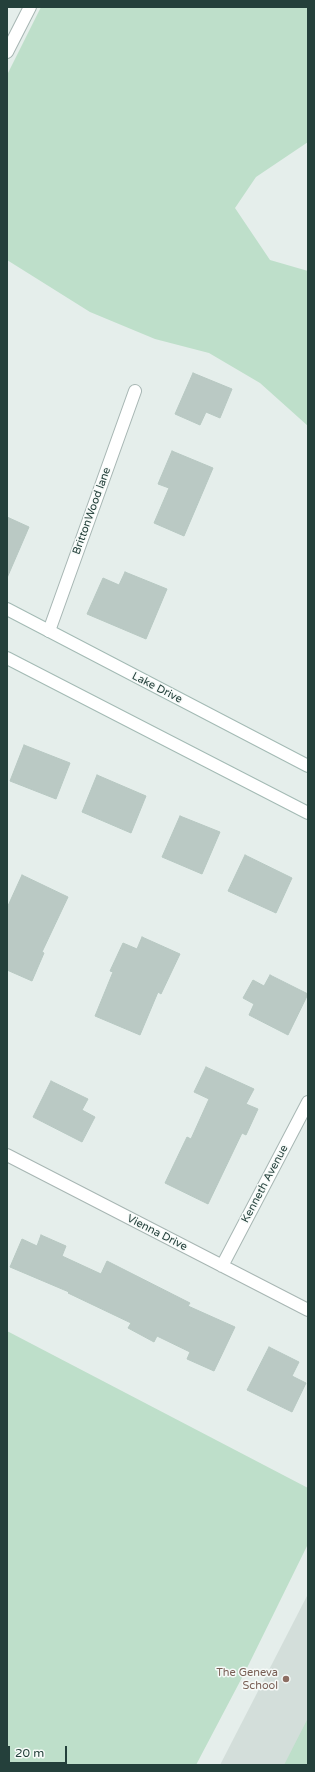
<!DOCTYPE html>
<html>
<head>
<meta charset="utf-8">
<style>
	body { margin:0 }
	#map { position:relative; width:315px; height:1772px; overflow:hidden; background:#e5eeeb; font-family:"Varela Round",sans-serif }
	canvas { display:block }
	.frame { position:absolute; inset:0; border:8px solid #24403b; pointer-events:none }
	.scale { position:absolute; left:8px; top:1746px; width:59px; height:18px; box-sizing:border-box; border:2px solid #24403b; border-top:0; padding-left:5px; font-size:12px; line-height:14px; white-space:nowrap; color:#24403b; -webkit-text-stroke:3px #f6faf8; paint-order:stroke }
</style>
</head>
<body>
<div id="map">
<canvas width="315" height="1772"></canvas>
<div class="frame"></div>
<div class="scale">20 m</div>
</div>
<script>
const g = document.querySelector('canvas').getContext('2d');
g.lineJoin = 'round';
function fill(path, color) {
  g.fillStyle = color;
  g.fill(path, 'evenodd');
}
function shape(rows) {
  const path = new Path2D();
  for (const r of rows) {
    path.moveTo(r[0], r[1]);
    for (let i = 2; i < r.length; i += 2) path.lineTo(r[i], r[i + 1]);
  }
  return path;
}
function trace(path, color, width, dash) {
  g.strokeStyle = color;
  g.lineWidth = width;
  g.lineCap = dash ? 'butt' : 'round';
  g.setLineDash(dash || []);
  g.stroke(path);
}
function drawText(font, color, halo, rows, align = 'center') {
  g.font = font + ' "Varela Round",sans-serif';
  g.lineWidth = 3;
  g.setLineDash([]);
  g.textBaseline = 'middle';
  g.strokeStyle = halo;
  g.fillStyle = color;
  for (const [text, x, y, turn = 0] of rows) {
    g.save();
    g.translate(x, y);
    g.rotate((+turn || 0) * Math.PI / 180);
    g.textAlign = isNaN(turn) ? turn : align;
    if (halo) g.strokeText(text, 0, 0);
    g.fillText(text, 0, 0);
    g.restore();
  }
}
fill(shape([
	[308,1594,308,1765,220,1765]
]), '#d3deda');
fill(shape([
	[41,7,308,7,308,142,256,177,235,208,270,260,308,271,308,426,260,383,209,353,155,339,90,312,7,260,7,75],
	[7,1331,308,1488,308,1544,246,1670,196,1765,7,1765],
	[308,1718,308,1765,284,1765]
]), '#bedfca');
const building = shape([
	[193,373,232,389,220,418,206,412,200,425,175,414,193,373],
	[172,451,213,468,184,536,154,523,169,488,158,484,172,451],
	[7,517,29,527,7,578,7,517],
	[125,572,167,589,146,639,87,614,103,578,119,585,125,572],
	[24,745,70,763,56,799,10,781,24,745],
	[97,775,146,796,131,833,82,812,97,775],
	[180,816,220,832,202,874,162,857,180,816],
	[245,855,292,878,276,913,228,891,245,855],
	[22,875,68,897,42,952,44,953,32,981,7,970,7,908,22,875],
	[142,937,180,954,161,994,158,992,140,1035,95,1016,113,972,110,971,123,943,137,949,142,937],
	[270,975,308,994,288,1035,249,1015,254,1004,243,998,253,980,264,986,270,975],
	[206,1067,254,1089,246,1104,258,1109,246,1135,242,1133,208,1204,165,1183,187,1137,191,1139,209,1099,194,1092,206,1067],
	[51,1081,88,1099,82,1110,95,1117,82,1142,33,1117,51,1081],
	[41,1235,66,1246,62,1256,101,1274,107,1261,190,1303,188,1306,235,1327,214,1371,187,1359,190,1352,157,1336,154,1342,128,1328,131,1323,68,1293,69,1292,10,1267,22,1239,37,1246,41,1235],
	[269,1347,299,1362,292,1376,306,1383,292,1412,247,1390,269,1347]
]);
fill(building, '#bac9c4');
trace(building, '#b7c8c2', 1);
const street = shape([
	[7,52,30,7],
	[49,631,135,391],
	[7,1155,308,1310],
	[222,1266,308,1102]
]);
const secondary = shape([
	[7,609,308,766],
	[7,658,308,813]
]);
trace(street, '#a7b6b3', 14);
trace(secondary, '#a3bab4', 14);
trace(street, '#fff', 12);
trace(secondary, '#fff', 12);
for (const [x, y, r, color] of [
	[286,1679,4,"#8d6e63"]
]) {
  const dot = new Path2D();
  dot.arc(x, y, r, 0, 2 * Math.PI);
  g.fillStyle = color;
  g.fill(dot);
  trace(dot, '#f6faf8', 1.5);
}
drawText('11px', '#24403b', '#f6faf8', [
	["BrittonWood lane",92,511,-70],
	["Lake Drive",157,688,27],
	["Kenneth Avenue",265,1184,-62],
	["Vienna Drive",157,1233,27]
]);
drawText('11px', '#785e54', '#f6faf8', [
	["The Geneva",278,1673],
	["School",278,1686]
], 'right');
</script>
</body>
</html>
